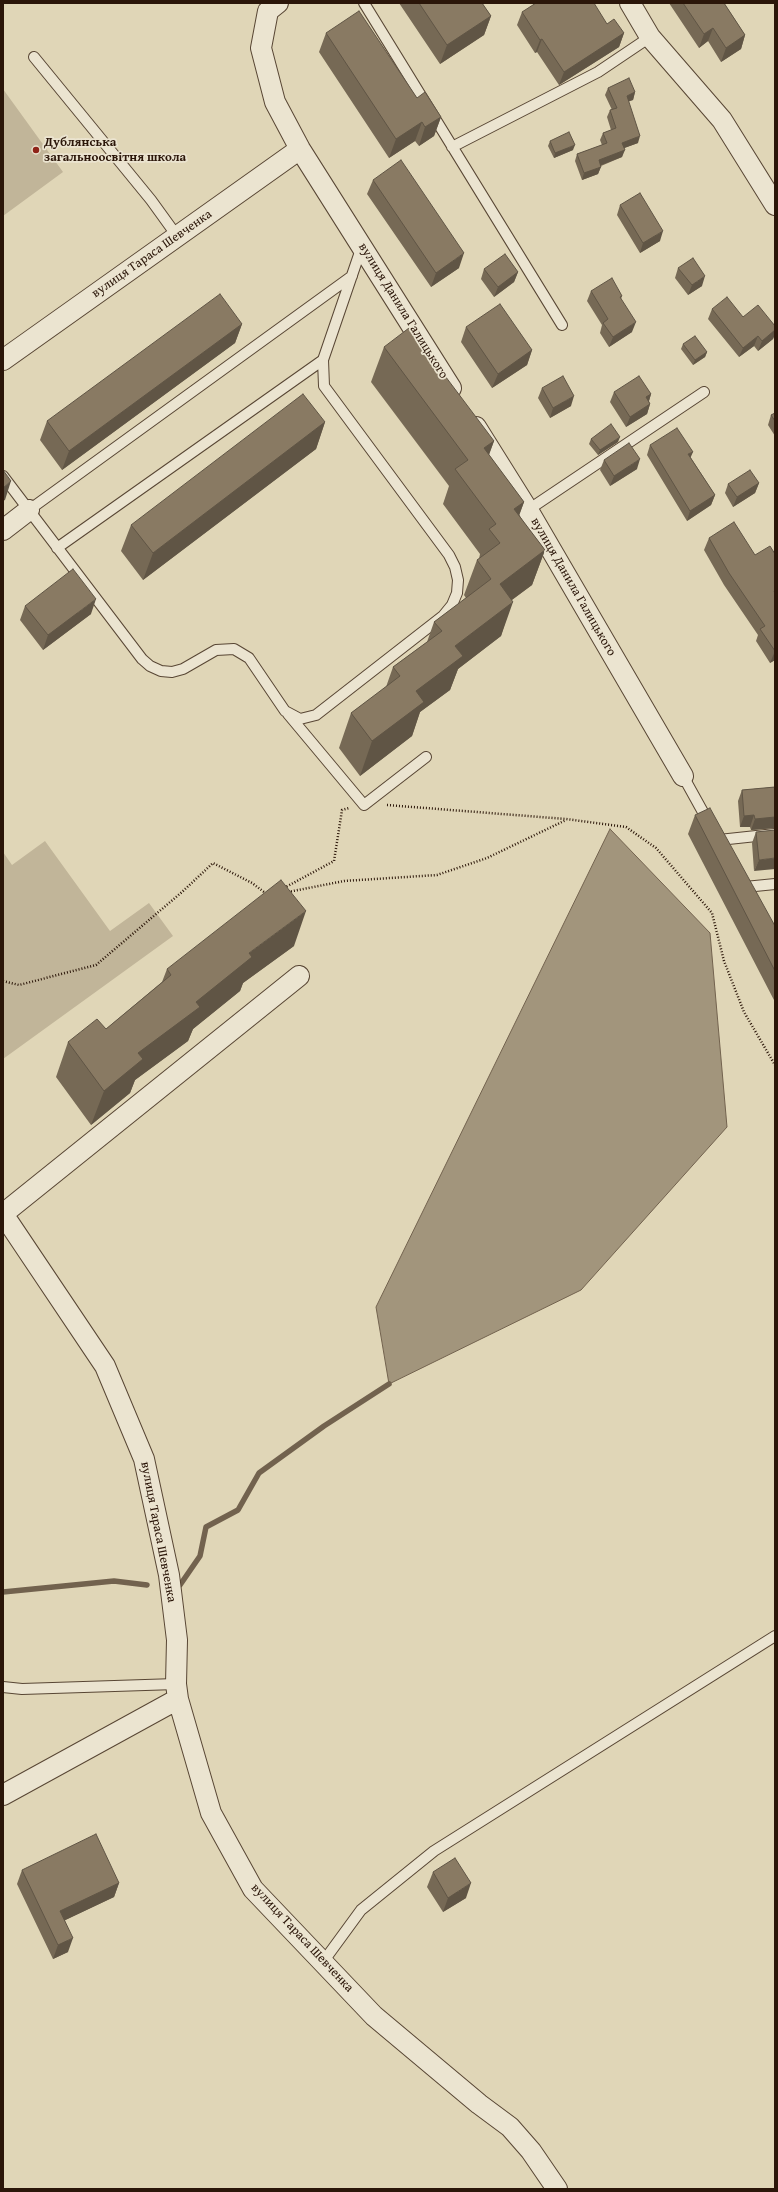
<!DOCTYPE html>
<html>
<head>
<meta charset="utf-8">
<style>
	body { margin:0 }
	#map { position:relative; width:778px; height:2192px; overflow:hidden; background:#e0d6b7; font-family:"Gentium Book Plus",serif }
	canvas { display:block }
	.frame { position:absolute; inset:0; border:4px solid #2b1609; pointer-events:none }
</style>
</head>
<body>
<div id="map">
<canvas width="778" height="2192"></canvas>
<div class="frame"></div>
</div>
<script>
const g = document.querySelector('canvas').getContext('2d');
g.lineJoin = 'round';
function fill(path, color) {
  g.fillStyle = color;
  g.fill(path, 'evenodd');
}
function shape(rows) {
  const path = new Path2D();
  for (const r of rows) {
    path.moveTo(r[0], r[1]);
    for (let i = 2; i < r.length; i += 2) path.lineTo(r[i], r[i + 1]);
  }
  return path;
}
function trace(path, color, width, dash) {
  g.strokeStyle = color;
  g.lineWidth = width;
  g.lineCap = dash ? 'butt' : 'round';
  g.setLineDash(dash || []);
  g.stroke(path);
}
function drawText(font, color, halo, rows, align = 'center') {
  g.font = font + ' "Gentium Book Plus",serif';
  g.lineWidth = 3.5;
  g.setLineDash([]);
  g.textBaseline = 'middle';
  g.strokeStyle = halo;
  g.fillStyle = color;
  for (const [text, x, y, turn = 0] of rows) {
    g.save();
    g.translate(x, y);
    g.rotate((+turn || 0) * Math.PI / 180);
    g.textAlign = isNaN(turn) ? turn : align;
    if (halo) g.strokeText(text, 0, 0);
    g.fillText(text, 0, 0);
    g.restore();
  }
}
fill(shape([
	[3,89,63,172,3,216],
	[45,841,110,931,149,903,173,936,3,1059,3,852,12,865]
]), '#c1b599');
const water = shape([
	[610,829,710,933,727,1127,581,1290,389,1384,376,1307,610,829]
]);
fill(water, '#a2957c');
trace(water, '#72624e', 1);
trace(shape([
	[177,1585,180,1585,200,1556,206,1527,238,1510,259,1473,324,1426,389,1384],
	[3,1592,114,1581,147,1585]
]), '#72624e', 5.5);
const service = shape([
	[364,3,562,325],
	[34,57,151,200,177,236],
	[452,147,598,72,650,37],
	[3,476,142,659,150,666,161,671,172,672,183,669,216,650,234,649,249,658,285,711,300,719,316,715,443,616,452,605,457,593,458,580,455,567,449,555,324,386,323,360,362,246],
	[29,510,352,276],
	[528,510,704,392],
	[57,548,323,360],
	[288,714,364,805,426,757],
	[683,776,709,823],
	[719,840,775,834],
	[745,887,775,884],
	[3,1687,22,1689,176,1684],
	[323,1962,361,1910,434,1851,775,1636]
]);
const minor = shape([
	[278,3,268,11,261,48,275,102,300,149,451,388],
	[630,3,650,37,722,120,775,205],
	[3,360,300,149],
	[476,427,528,510,683,776],
	[3,530,29,510],
	[3,1214,105,1366,144,1459,169,1575,177,1640,176,1684,178,1699,211,1813,253,1889,374,2016,479,2104,510,2127,531,2151,557,2189],
	[3,1214,299,976],
	[3,1795,178,1699]
]);
trace(service, '#584634', 12);
trace(minor, '#584634', 22);
trace(shape([
	[387,805,566,819,626,827,656,848,712,913,724,961,744,1012,775,1065],
	[284,888,334,861,342,810,349,808],
	[288,892,344,881,437,875,487,858,566,820],
	[3,981,19,985,96,965,182,892,213,863,252,883,268,895]
]), '#2b1609', 2.5, [1, 2]);
trace(service, '#ebe4d0', 10);
trace(minor, '#ebe4d0', 20);
fill(shape([
	[399,3,482,3,491,16,484,35,440,64],
	[669,3,724,3,745,35,741,49,721,62,708,41,699,48],
	[522,12,607,24,624,33,619,47,559,85,537,52,535,53,517,25],
	[326,33,417,98,441,117,434,136,419,146,415,141,389,158,319,52],
	[608,88,635,92,633,100,628,101,638,143,624,148,622,157,601,166,598,174,582,180,575,161,577,154,602,145,600,140,603,133,611,130,607,117,610,110,612,110,605,95],
	[550,141,573,150,554,158,548,146],
	[373,180,459,268,431,287,367,194],
	[620,205,660,241,640,253,617,215],
	[678,268,702,286,688,295,675,278],
	[484,269,518,272,514,282,494,297,481,279],
	[591,291,622,296,621,299,632,332,609,347,600,333,602,325,587,301],
	[712,309,743,317,775,326,775,334,773,339,758,351,754,346,739,357,708,319],
	[242,324,235,343,62,470,40,440,47,421],
	[466,327,532,350,527,365,492,388,461,342],
	[683,344,707,352,705,357,693,365,681,349],
	[384,347,494,441,489,455,524,502,519,516,545,550,532,585,512,600,501,636,458,669,450,690,420,712,412,736,360,776,339,748,351,713,386,687,393,667,427,642,434,622,466,598,464,595,477,560,479,559,480,554,443,504,449,486,371,382],
	[542,388,571,406,550,418,538,398],
	[614,392,651,394,649,401,650,404,647,414,626,427,610,402],
	[775,413,775,436,768,425,771,415],
	[325,422,316,449,143,580,121,551,131,525],
	[591,439,618,442,598,455,589,444],
	[650,445,691,458,715,495,711,505,687,521,647,455],
	[604,460,637,469,610,486,600,470],
	[759,483,755,493,733,507,725,493,728,484],
	[709,538,755,555,775,554,775,660,770,663,756,641,758,635,724,585,704,550],
	[25,606,91,614,43,650,20,620],
	[775,787,775,828,751,830,750,827,740,827,738,801,742,790],
	[695,815,775,926,775,1002,688,834],
	[775,830,754,871,752,843,756,832],
	[294,946,243,983,240,991,193,1029,188,1041,135,1080,130,1093,91,1125,56,1077,68,1042,106,1029,162,982,167,969],
	[22,1870,119,1883,114,1897,65,1920,68,1952,53,1959,17,1884],
	[433,1872,466,1898,443,1912,427,1887]
]), '#766955');
fill(shape([
	[491,16,484,35,440,64,447,45],
	[713,28,708,41,699,48,704,34],
	[624,33,619,47,559,85,564,72],
	[745,35,741,49,721,62,726,48],
	[542,39,537,52,535,53,540,40],
	[635,92,633,100,624,103,627,96],
	[441,117,434,136,419,146,425,127],
	[422,122,415,141,389,158,396,139],
	[640,136,638,143,619,150,622,143],
	[575,145,573,150,554,158,555,153],
	[625,150,622,157,596,167,599,160],
	[601,167,598,174,582,180,584,173],
	[663,231,660,241,640,253,643,243],
	[464,253,459,268,431,287,436,273],
	[518,272,514,282,494,297,498,287],
	[705,276,702,286,688,295,692,285],
	[636,322,632,332,609,347,613,337],
	[242,324,235,343,62,470,69,451],
	[775,330,775,334,773,339,758,351,762,341],
	[758,336,754,346,739,357,743,348],
	[532,350,527,365,492,388,498,374],
	[707,352,705,357,693,365,695,360],
	[651,394,648,404,646,397],
	[574,396,571,406,550,418,553,408],
	[650,404,647,414,626,427,630,417],
	[325,422,316,449,143,580,153,553],
	[620,437,618,442,598,455,600,450],
	[494,441,481,475,484,448],
	[693,452,689,461,688,454],
	[640,459,637,469,610,486,614,476],
	[11,481,5,500,3,501,3,488],
	[759,483,755,493,733,507,737,497],
	[715,495,711,505,687,521,690,511],
	[524,502,511,536,514,509],
	[545,550,532,585,487,618,500,584],
	[96,599,91,614,43,650,48,635],
	[513,602,501,636,458,669,450,690,420,712,412,736,360,776,372,741,455,646],
	[775,651,775,660,770,663],
	[754,815,750,827,740,827,744,816],
	[775,817,775,828,751,830,755,819],
	[775,858,775,869,754,871,759,860],
	[306,911,294,946,243,983,240,991,193,1029,188,1041,135,1080,130,1093,91,1125,104,1091,138,1053,196,1002,249,953],
	[119,1883,114,1897,55,1925,60,1911],
	[471,1883,466,1898,443,1912,448,1898],
	[73,1938,68,1952,53,1959,58,1945]
]), '#605545');
const building = shape([
	[419,3,482,3,491,16,447,45,419,3],
	[536,3,594,3,607,24,614,19,624,33,564,72,542,39,540,40,522,12,536,3],
	[683,3,724,3,745,35,726,48,713,28,704,34,683,3],
	[359,11,417,98,425,92,441,117,425,127,422,122,396,139,326,33,359,11],
	[629,78,635,92,627,96,640,136,622,143,625,150,599,160,601,167,584,173,577,154,607,143,603,133,616,128,610,110,617,108,608,88,629,78],
	[569,132,575,145,555,153,550,141,569,132],
	[401,160,464,253,436,273,373,180,401,160],
	[640,193,663,231,643,243,620,205,640,193],
	[505,254,518,272,498,287,484,269,505,254],
	[693,258,705,276,692,285,678,268,693,258],
	[612,278,622,296,620,297,636,322,613,337,603,323,608,319,591,291,612,278],
	[220,294,242,324,69,451,47,421,220,294],
	[727,297,743,317,758,305,775,326,775,330,762,341,758,336,743,348,712,309,727,297],
	[500,304,532,350,498,374,466,327,500,304],
	[409,328,494,441,484,448,524,502,514,509,545,550,500,584,513,602,455,646,463,656,416,691,424,702,372,741,351,713,400,676,393,667,442,631,434,622,491,579,477,560,500,543,489,529,496,524,455,469,468,460,384,347,409,328],
	[695,336,707,352,695,360,683,344,695,336],
	[563,376,574,396,553,408,542,388,563,376],
	[639,376,651,394,646,397,650,404,630,417,614,392,639,376],
	[303,394,325,422,153,553,131,525,303,394],
	[775,413,775,421,771,415,775,413],
	[611,424,620,437,600,450,591,439,611,424],
	[677,428,693,452,688,454,715,495,690,511,650,445,677,428],
	[629,443,640,459,614,476,604,460,629,443],
	[3,470,11,481,3,488,3,470],
	[750,470,759,483,737,497,728,484,750,470],
	[734,522,755,555,770,546,775,554,775,590,774,591,775,593,775,651,760,629,765,626,729,573,709,538,734,522],
	[73,569,96,599,48,635,25,606,73,569],
	[775,787,775,817,755,819,754,815,744,816,742,790,775,787],
	[710,808,775,926,775,971,695,815,710,808],
	[775,830,775,858,759,860,756,832,775,830],
	[281,880,306,911,249,953,252,957,196,1002,200,1007,138,1053,143,1059,104,1091,68,1042,97,1019,106,1029,171,975,167,969,281,880],
	[96,1834,119,1883,60,1911,73,1938,58,1945,22,1870,96,1834],
	[455,1858,471,1883,448,1898,433,1872,455,1858]
]);
fill(building, '#897a63');
trace(building, '#605545', 1);
for (const [x, y, r, color] of [
	[36,150,4,"#8f2418"]
]) {
  const dot = new Path2D();
  dot.arc(x, y, r, 0, 2 * Math.PI);
  g.fillStyle = color;
  g.fill(dot);
  trace(dot, '#ebe4d0', 1.5);
}
drawText('bold 13px', '#2b1609', '#ebe4d0', [
	["Дублянська",44,143],
	["загальноосвітня школа",44,158]
], 'left');
drawText('13px', '#2b1609', '#ebe4d0', [
	["вулиця Тараса Шевченка",152,254,-35],
	["вулиця Данила Галицького",403,311,58],
	["вулиця Данила Галицького",573,587,60],
	["вулиця Тараса Шевченка",158,1532,79],
	["вулиця Тараса Шевченка",302,1938,47]
]);
</script>
</body>
</html>
